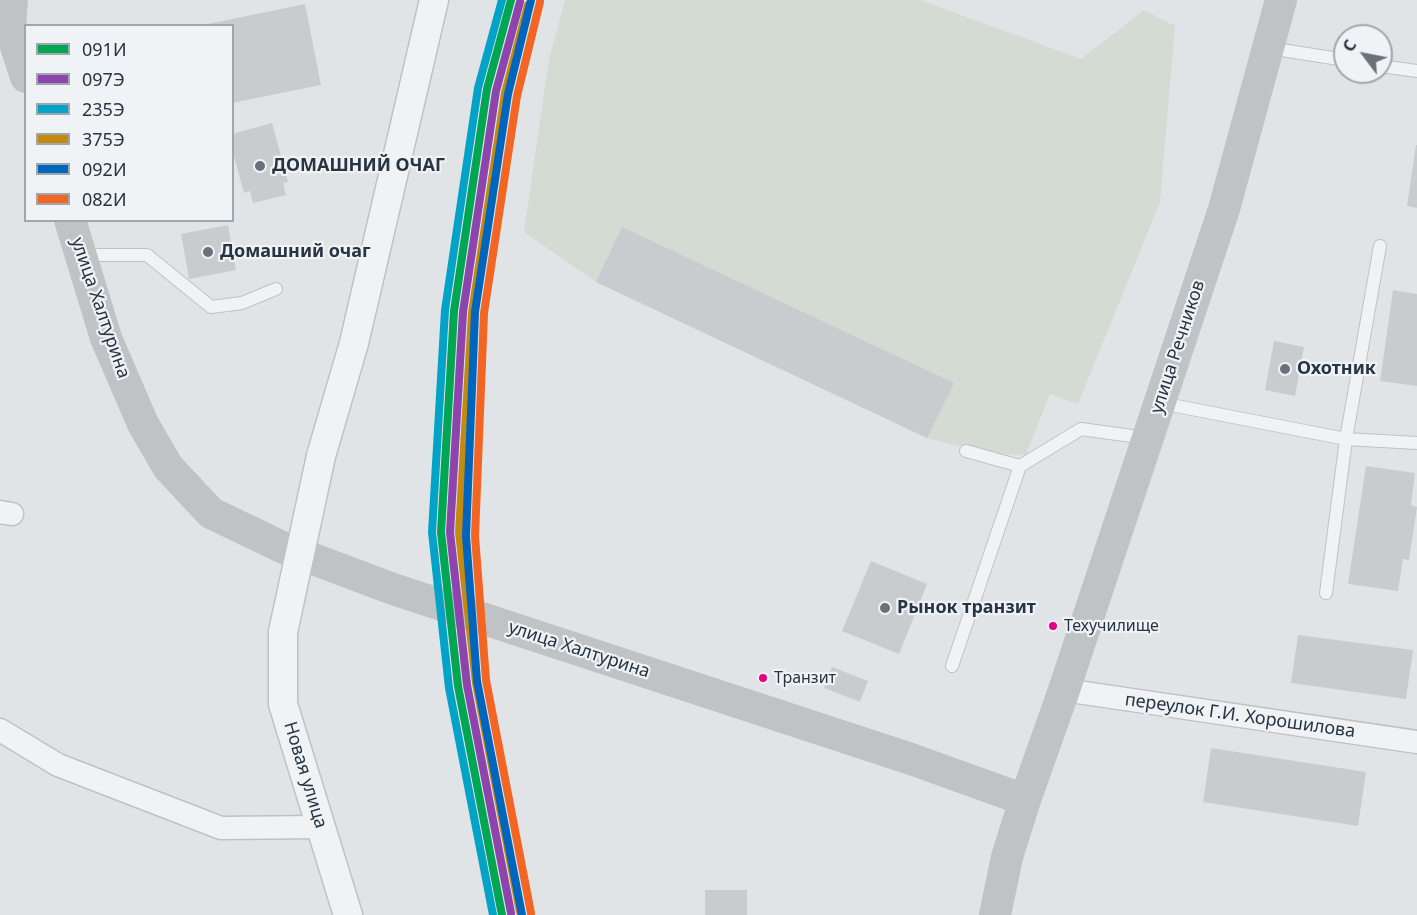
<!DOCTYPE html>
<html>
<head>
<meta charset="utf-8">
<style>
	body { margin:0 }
	#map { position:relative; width:1417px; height:915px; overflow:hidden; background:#e1e4e7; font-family:"Noto Sans",sans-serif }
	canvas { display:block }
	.legend { position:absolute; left:24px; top:24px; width:210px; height:198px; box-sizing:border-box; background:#eff3f6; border:2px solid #9fa7ae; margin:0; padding:8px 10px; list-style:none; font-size:18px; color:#283441 }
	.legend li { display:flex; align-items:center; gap:12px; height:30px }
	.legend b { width:30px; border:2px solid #9fa7ae }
	.north { position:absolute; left:1333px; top:24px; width:60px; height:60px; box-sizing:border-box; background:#eff3f6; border:2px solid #9fa7ae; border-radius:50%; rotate:302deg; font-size:16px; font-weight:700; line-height:24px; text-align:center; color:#283441 }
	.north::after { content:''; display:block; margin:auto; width:21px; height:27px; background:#69727b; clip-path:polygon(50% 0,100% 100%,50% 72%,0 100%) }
</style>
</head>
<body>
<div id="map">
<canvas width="1417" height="915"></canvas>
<ul class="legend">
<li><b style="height:8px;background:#00a651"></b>091И</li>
<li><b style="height:8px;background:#8e44ad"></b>097Э</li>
<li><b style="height:8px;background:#02a3c7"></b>235Э</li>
<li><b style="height:8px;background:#c38a10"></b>375Э</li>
<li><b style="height:8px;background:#0065bd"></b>092И</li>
<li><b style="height:8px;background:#f26522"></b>082И</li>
</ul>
<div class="north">С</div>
</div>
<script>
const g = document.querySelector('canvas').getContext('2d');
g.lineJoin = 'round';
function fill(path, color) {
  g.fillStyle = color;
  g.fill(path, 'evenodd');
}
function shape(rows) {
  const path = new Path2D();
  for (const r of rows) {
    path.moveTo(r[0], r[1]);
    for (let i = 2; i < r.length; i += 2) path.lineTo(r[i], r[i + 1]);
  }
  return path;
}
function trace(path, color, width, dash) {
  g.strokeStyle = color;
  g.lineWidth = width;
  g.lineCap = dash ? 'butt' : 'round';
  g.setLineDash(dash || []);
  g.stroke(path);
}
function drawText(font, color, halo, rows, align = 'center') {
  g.font = font + ' "Noto Sans",sans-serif';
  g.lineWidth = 4.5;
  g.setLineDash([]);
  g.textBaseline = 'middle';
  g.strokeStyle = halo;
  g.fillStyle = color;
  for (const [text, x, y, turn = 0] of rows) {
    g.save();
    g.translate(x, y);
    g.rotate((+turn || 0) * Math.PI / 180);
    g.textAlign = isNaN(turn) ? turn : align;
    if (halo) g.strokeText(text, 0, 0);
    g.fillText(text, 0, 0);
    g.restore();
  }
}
fill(shape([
	[565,0,920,0,1081,59,1144,10,1175,26,1160,202,1078,404,1050,394,1026,455,991,454,927,438,596,282,524,232,549,59]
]), '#d3dbd2');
fill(shape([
	[305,4,321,85,232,103,232,26,208,24],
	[272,123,288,182,283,183,286,195,253,203,250,191,244,193,232,149,232,134],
	[1416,145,1417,145,1417,208,1407,206],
	[228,225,236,270,189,279,181,234],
	[622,227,954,383,927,438,596,282],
	[1393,290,1417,294,1417,386,1380,381],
	[1274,341,1304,347,1295,396,1265,390],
	[1366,466,1415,473,1411,505,1417,507,1409,560,1403,559,1398,591,1348,584],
	[871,561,927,584,899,654,842,631],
	[1298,635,1413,650,1406,699,1291,683],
	[832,667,868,681,860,702,824,688],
	[1211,748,1366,772,1358,826,1203,802],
	[705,890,747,890,747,915,705,915]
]), '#c9cccf');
const service = shape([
	[1269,48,1345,60],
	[1381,66,1417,71],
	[82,255,147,255,211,307,242,303,276,289],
	[1161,403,1346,439,1417,443],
	[966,451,1020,466],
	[1326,593,1346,439,1380,246],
	[952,666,1020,466,1081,429,1146,438]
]);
const minor = shape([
	[0,512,12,514],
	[1064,690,1417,742],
	[0,730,58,765,221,828,321,827]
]);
const tertiary = shape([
	[321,456,354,343,434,0],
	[283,632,283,704,348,915]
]);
trace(service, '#bfc2c5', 14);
trace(minor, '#bfc2c5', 25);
trace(tertiary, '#bfc2c5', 31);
trace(service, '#f1f2f3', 12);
trace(minor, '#f1f2f3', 22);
trace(tertiary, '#f1f2f3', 28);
trace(shape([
	[12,0,10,28,26,77],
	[70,220,106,338,143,424,168,467,211,513,284,548,393,589,911,759,1025,800],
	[995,915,1007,857,1025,800,1064,690,1224,209,1281,0]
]), '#bfc3c6', 32);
const tertiaryBridge = shape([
	[283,632,321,456]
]);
trace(tertiaryBridge, '#bfc2c5', 31, []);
trace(tertiaryBridge, '#f1f2f3', 28);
trace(shape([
	[502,915,458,686,441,532,454,311,487,89,511,0]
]), '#00a651', 8);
trace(shape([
	[511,913,467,685,450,532,463,312,496,91,520,2]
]), '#8e44ad', 8);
trace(shape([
	[493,915,449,688,432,532,445,310,478,88,502,0]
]), '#02a3c7', 8);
trace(shape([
	[520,912,476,683,459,532,472,313,505,93,528,5]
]), '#c38a10', 8);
trace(shape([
	[522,915,477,681,466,536,475,312,508,94,531,0]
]), '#0065bd', 8);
trace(shape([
	[531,913,486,680,475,536,484,313,517,96,540,2]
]), '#f26522', 8);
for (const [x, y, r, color] of [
	[260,166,6,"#69727b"],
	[208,252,6,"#69727b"],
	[1285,369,6,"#69727b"],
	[885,608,6,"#69727b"],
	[1053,626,5,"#e5007d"],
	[763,678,5,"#e5007d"]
]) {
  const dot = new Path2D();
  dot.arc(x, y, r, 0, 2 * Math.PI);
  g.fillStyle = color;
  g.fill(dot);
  trace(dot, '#eff3f6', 2);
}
drawText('16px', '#283441', '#eff3f6', [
	["Техучилище",1064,626],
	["Транзит",774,678]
], 'left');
drawText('bold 18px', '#283441', '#eff3f6', [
	["ДОМАШНИЙ ОЧАГ",272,166],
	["Домашний очаг",220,252],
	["Охотник",1297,369],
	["Рынок транзит",897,608]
], 'left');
drawText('18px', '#283441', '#eff3f6', [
	["улица Халтурина",100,308,71],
	["улица Речников",1178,347,-72],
	["улица Халтурина",579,650,18],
	["переулок Г.И. Хорошилова",1240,716,8],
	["Новая улица",305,775,73]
]);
</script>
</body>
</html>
